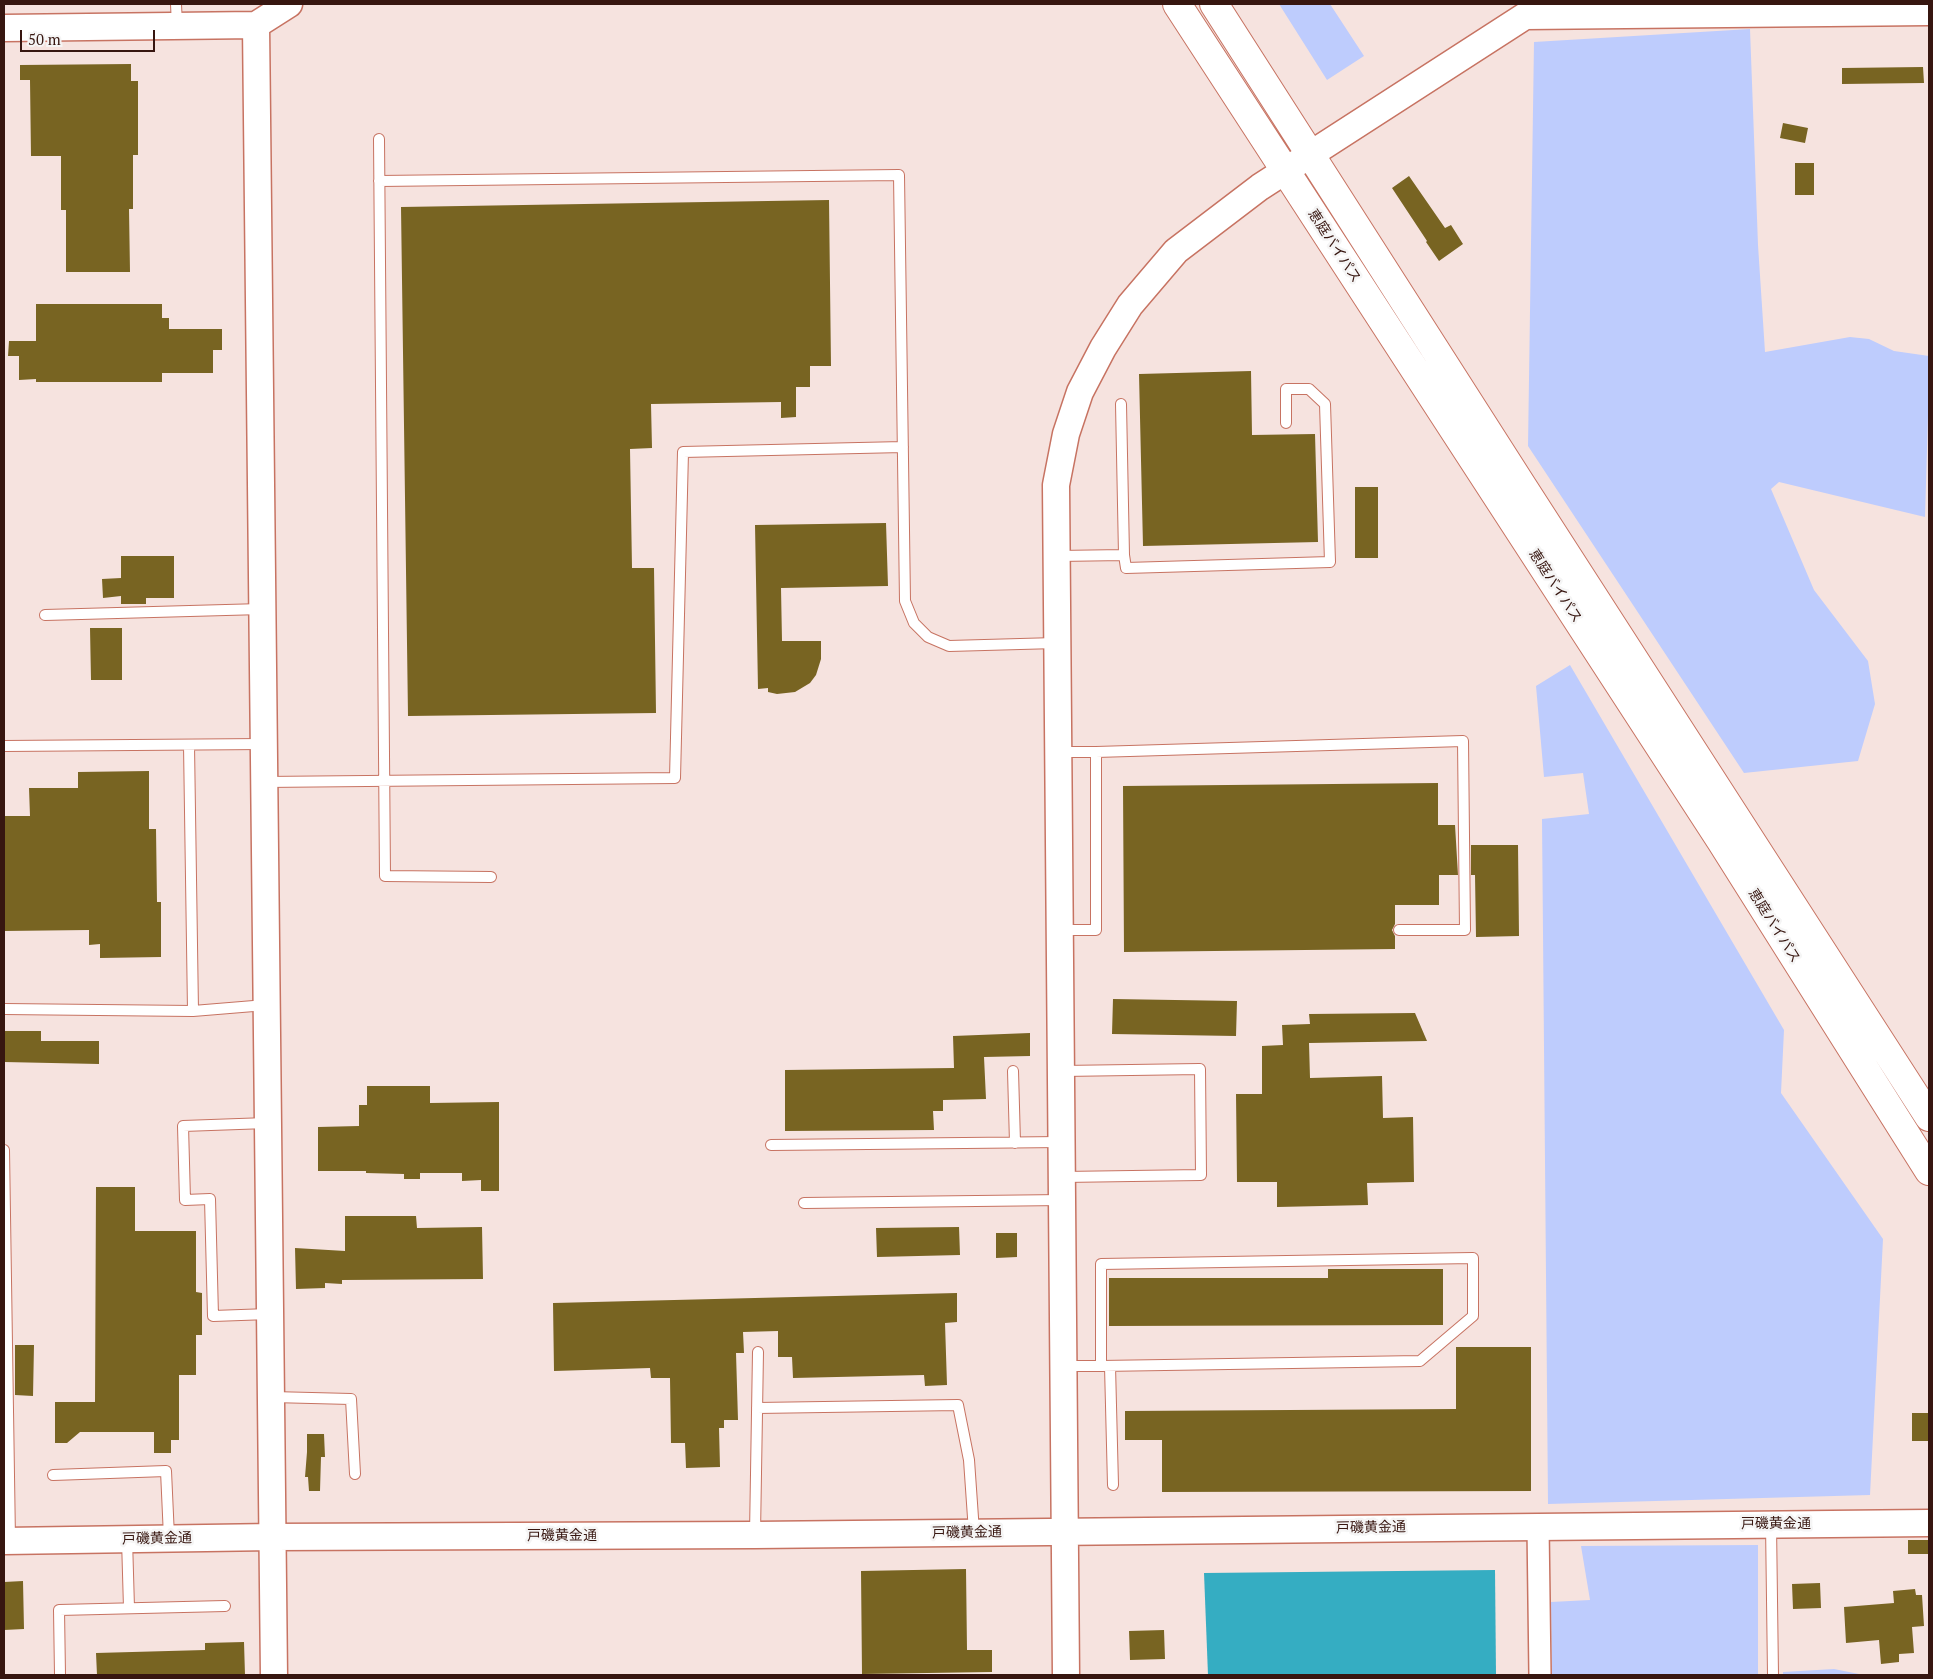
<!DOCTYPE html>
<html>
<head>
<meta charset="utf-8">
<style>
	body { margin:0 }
	#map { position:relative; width:1933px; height:1679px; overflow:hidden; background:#f6e3df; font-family:"PT Serif",serif }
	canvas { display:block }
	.frame { position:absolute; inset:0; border:5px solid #371610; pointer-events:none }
	.scale { position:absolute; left:20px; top:30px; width:135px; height:22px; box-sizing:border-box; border:2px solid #371610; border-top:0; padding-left:6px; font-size:15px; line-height:18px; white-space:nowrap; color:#371610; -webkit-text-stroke:4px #f5f5f5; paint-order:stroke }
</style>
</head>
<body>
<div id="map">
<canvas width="1933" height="1679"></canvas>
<div class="frame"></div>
<div class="scale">50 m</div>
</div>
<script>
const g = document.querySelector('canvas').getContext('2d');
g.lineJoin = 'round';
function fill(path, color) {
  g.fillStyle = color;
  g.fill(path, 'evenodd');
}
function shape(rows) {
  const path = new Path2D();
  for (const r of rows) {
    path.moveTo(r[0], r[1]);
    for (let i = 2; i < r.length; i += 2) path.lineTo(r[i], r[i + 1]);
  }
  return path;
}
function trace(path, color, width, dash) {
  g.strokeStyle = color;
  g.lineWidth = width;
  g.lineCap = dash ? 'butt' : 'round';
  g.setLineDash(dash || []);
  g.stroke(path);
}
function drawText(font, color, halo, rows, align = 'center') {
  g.font = font + ' "PT Serif","Noto Sans JP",serif';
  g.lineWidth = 5;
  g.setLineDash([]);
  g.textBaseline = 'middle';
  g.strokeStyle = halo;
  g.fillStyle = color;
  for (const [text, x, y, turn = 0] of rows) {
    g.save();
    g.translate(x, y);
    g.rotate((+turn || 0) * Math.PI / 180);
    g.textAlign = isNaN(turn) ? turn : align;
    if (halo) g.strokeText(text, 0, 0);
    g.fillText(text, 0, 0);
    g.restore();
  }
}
fill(shape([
	[1279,4,1330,4,1364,56,1327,80],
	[1750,29,1758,245,1765,352,1850,337,1869,339,1894,351,1929,356,1929,381,1925,517,1779,482,1771,489,1814,590,1868,661,1875,704,1858,761,1744,773,1528,446,1534,42],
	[1570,665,1784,1030,1781,1093,1883,1239,1870,1495,1548,1504,1542,819,1589,814,1583,773,1544,777,1536,686],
	[1758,1545,1758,1675,1552,1675,1551,1602,1590,1600,1581,1546],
	[1834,1669,1864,1675,1783,1675,1783,1672]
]), '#beccfd');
fill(shape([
	[1495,1570,1496,1675,1208,1675,1204,1573]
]), '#35adc2');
fill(shape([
	[131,64,131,81,138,81,138,155,133,155,133,209,129,209,130,272,66,272,66,210,61,210,61,156,31,156,30,80,20,80,20,65],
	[1923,67,1924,83,1842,84,1842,68],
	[1783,123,1808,128,1805,143,1780,138],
	[1795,163,1814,163,1814,195,1795,195],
	[1409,176,1445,228,1451,225,1463,244,1439,261,1426,242,1427,241,1392,188],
	[829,200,831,366,810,366,810,387,796,387,796,417,781,418,781,402,651,404,652,448,630,449,632,568,654,568,656,713,408,716,401,207],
	[36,304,162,304,162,318,169,318,169,329,222,329,222,350,213,350,213,373,162,373,162,382,36,382,36,379,19,380,19,356,8,356,9,341,36,341],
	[1251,371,1252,435,1315,434,1318,542,1143,546,1139,374],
	[1355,487,1378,487,1378,558,1355,558],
	[886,523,888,586,781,588,782,641,821,641,821,659,816,675,810,683,795,692,777,694,768,692,768,688,758,689,755,525],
	[121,556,174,556,174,598,146,598,146,604,121,604,121,596,103,598,102,579,121,578],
	[90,628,122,628,122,680,91,680],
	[149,771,149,829,156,829,157,902,161,902,161,957,100,958,100,944,89,945,89,930,4,931,4,816,30,816,29,788,78,788,78,772],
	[1438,783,1438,825,1455,825,1458,875,1439,875,1439,905,1395,905,1395,924,1392,930,1395,936,1395,949,1124,952,1123,786],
	[1471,845,1518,845,1519,936,1476,937,1475,875,1471,875],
	[1113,999,1237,1001,1236,1036,1112,1034],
	[1415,1013,1427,1041,1309,1043,1310,1078,1382,1076,1383,1118,1413,1117,1414,1182,1367,1183,1368,1205,1277,1207,1277,1182,1237,1182,1236,1094,1262,1094,1262,1046,1283,1045,1282,1025,1310,1024,1309,1014],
	[4,1031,41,1031,41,1041,99,1041,99,1064,4,1062],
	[1030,1033,1030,1056,984,1057,986,1099,943,1100,943,1111,933,1111,934,1130,785,1131,785,1070,954,1068,953,1036],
	[367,1086,430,1086,430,1103,499,1102,499,1191,481,1191,481,1180,462,1181,462,1173,420,1173,420,1179,404,1179,404,1174,366,1173,366,1171,318,1171,318,1127,359,1126,359,1105,367,1105],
	[96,1187,135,1187,135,1231,196,1231,196,1292,202,1293,202,1335,196,1335,196,1375,179,1375,179,1440,171,1440,171,1453,154,1453,154,1432,80,1432,67,1443,55,1443,55,1402,95,1402],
	[345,1216,416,1216,417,1228,482,1227,483,1279,342,1280,342,1284,325,1283,325,1288,296,1289,295,1248,345,1251],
	[959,1227,960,1255,877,1257,876,1228],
	[996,1233,1017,1233,1017,1257,996,1258],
	[1328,1269,1443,1269,1443,1325,1109,1326,1109,1278,1328,1278],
	[957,1293,957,1322,945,1323,947,1385,925,1386,924,1375,793,1378,792,1357,778,1357,778,1331,743,1332,744,1353,736,1353,738,1420,724,1420,724,1428,719,1428,720,1467,686,1468,685,1443,671,1443,670,1378,651,1378,650,1368,554,1371,553,1303],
	[15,1345,34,1345,33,1396,15,1395],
	[1456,1347,1531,1347,1531,1491,1162,1492,1162,1440,1125,1440,1125,1411,1456,1409],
	[1912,1413,1929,1413,1929,1441,1912,1441],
	[307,1434,324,1434,325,1457,321,1457,320,1491,309,1491,308,1477,305,1477,307,1452],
	[1908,1540,1929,1540,1929,1554,1908,1554],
	[966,1569,967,1650,992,1650,992,1672,862,1674,861,1571],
	[23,1581,24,1629,4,1630,4,1582],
	[1820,1583,1821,1608,1793,1609,1792,1584],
	[1915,1589,1916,1595,1922,1595,1924,1626,1912,1627,1914,1653,1899,1654,1899,1662,1881,1664,1879,1640,1846,1643,1844,1607,1894,1603,1893,1591],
	[1164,1630,1165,1659,1130,1660,1129,1631],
	[244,1642,245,1675,97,1675,96,1653,205,1650,205,1643]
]), '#786422');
const service = shape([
	[176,4,177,26],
	[379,139,385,876,491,877],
	[379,181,899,175,905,601,914,623,928,637,949,646,1056,643],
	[1124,555,1126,568,1330,562,1325,404,1309,389,1286,389,1286,423],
	[1058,556,1124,555,1121,404],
	[45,615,262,609],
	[189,745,193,1011],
	[4,746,263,744],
	[1059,752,1096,752,1096,930,1061,930],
	[1096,752,1463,741,1465,930,1399,930],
	[264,782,675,778,683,452,903,447],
	[4,1009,193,1011,266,1005],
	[1013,1071,1015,1143],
	[1062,1071,1200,1069,1201,1175,1063,1177],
	[267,1123,183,1126,185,1200,210,1199,213,1316,269,1314],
	[771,1145,1061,1142],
	[4,1150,10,1540],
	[804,1203,1063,1200],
	[1064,1366,1101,1366,1420,1361,1473,1316,1473,1258,1101,1264,1101,1366],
	[1110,1366,1113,1485],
	[272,1397,351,1399,355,1474],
	[757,1408,958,1405,969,1460,974,1532],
	[53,1475,166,1471,169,1537],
	[1771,1524,1773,1675],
	[755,1534,758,1352],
	[127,1539,129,1608],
	[60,1675,59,1610,225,1606]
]);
const minor = shape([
	[1538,1526,1540,1675]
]);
const tertiary = shape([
	[256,25,274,1675],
	[4,28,256,25,289,4],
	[4,1541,273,1537,755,1535,1929,1523],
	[1066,1675,1056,485,1066,434,1080,392,1103,348,1130,305,1176,251,1260,187,1525,16,1929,12]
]);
const trunk = shape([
	[1177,4,1721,841,1929,1171],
	[1214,4,1523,487,1929,1117]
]);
trace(service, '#c77362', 12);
trace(minor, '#c77362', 24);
trace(tertiary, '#c77362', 29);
trace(trunk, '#c77362', 30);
trace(service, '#fff', 10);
trace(minor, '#fff', 21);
trace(tertiary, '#fff', 26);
trace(trunk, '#fff', 28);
drawText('14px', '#371610', '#f5f5f5', [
	["恵庭バイパス",1334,246,57],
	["恵庭バイパス",1555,586,57],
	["恵庭バイパス",1774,926,58],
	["戸磯黄金通",1776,1524],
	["戸磯黄金通",1371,1528,-1],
	["戸磯黄金通",967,1533,-1],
	["戸磯黄金通",562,1536],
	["戸磯黄金通",157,1539,-1]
]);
</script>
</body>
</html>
